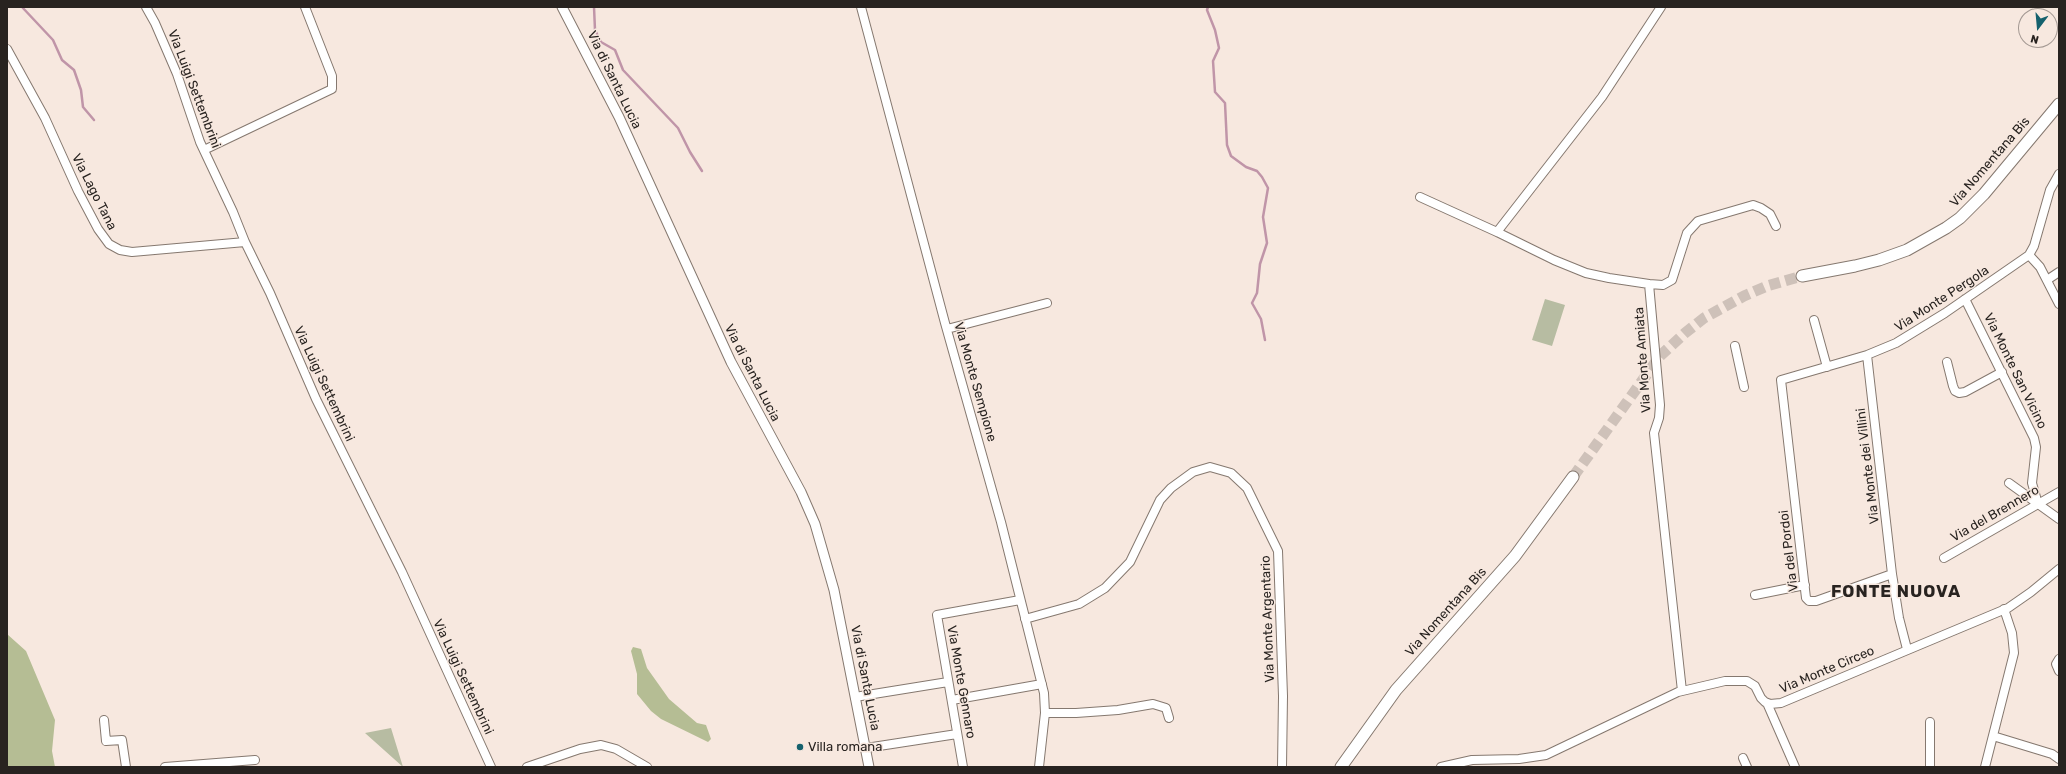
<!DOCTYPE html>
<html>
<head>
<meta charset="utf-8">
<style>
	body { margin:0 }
	#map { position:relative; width:2066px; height:774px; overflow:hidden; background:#f7e8df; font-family:Rubik,sans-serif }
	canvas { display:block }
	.frame { position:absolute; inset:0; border:8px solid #282320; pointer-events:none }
	.north { position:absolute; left:2018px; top:8px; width:40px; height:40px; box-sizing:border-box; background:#f7e8df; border:1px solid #a49993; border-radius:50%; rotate:196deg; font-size:11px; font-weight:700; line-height:16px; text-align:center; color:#282320 }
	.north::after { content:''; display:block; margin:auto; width:14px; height:18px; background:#15616d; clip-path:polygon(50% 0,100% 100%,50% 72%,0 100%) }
</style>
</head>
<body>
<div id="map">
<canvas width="2066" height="774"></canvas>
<div class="frame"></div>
<div class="north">N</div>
</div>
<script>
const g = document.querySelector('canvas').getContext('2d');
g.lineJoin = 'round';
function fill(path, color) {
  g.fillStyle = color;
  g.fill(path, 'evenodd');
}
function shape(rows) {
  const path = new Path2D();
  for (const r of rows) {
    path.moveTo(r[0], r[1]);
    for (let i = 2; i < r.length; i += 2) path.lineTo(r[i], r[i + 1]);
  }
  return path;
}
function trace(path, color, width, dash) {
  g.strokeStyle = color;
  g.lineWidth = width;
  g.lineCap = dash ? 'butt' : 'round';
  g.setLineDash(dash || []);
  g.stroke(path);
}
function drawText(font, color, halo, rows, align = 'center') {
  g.font = font + ' Rubik,sans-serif';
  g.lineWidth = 3;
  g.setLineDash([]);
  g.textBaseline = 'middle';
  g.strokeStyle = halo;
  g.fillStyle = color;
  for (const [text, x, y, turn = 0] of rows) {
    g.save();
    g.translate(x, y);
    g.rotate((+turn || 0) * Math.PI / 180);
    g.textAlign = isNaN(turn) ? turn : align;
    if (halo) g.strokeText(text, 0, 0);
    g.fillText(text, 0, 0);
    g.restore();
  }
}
fill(shape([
	[1545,299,1565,305,1552,346,1532,340],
	[391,728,403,767,365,733]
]), '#b7bca2');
fill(shape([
	[7,634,26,651,55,720,52,751,55,767,7,767],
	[633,647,641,649,647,668,669,699,697,723,706,725,711,739,708,742,661,719,651,711,637,694,637,674,631,651]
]), '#b5bd94');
trace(shape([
	[22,7,53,40,62,60,74,70,81,90,83,107,94,120],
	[594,7,595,30,601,42,615,50,623,70,678,128,690,152,702,171],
	[1208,7,1207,10,1215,30,1219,48,1213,61,1215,92,1225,103,1227,145,1231,156,1246,167,1257,171,1262,177,1268,188,1263,217,1267,243,1260,264,1257,293,1252,303,1261,319,1265,340]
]), '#c095a8', 2.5);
trace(shape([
	[1573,477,1660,356,1685,333,1704,318,1744,296,1767,286,1802,276]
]), '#cec1b9', 11, [11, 5.5]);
const minor = shape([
	[146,7,155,23,177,74,200,142,233,212,245,242,270,293,316,399,402,572,491,767],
	[861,7,945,323,1001,522,1044,693,1045,713,1039,767],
	[1661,7,1602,97,1497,232,1554,260,1586,273,1609,278,1649,284,1660,405,1659,418,1654,433,1682,691],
	[7,49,45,118,78,191,98,229,109,244,120,250,132,252,245,242],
	[204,150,332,89,332,76,305,7],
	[1420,197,1497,232],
	[2029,255,2040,267,2059,304],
	[2047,280,2059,272],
	[1649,284,1663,285,1672,280,1687,233,1698,221,1753,205,1761,208,1770,214,1776,226],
	[1965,299,2034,438,2036,447,2032,483,2038,504],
	[1814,320,1827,367],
	[947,329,1047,303],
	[1735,346,1744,387],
	[1867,355,1892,574],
	[1947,362,1953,386,1955,391,1959,393,1965,392,2002,372],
	[2009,483,2059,519],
	[1944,558,2059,492],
	[1755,595,1805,585],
	[1025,619,1079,604,1105,588,1130,562,1160,500,1171,488,1193,472,1210,467,1231,473,1247,488,1278,551,1283,696,1282,767],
	[1907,649,1899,618,1892,574,1816,601,1809,601,1806,598,1781,380,1867,355,1896,343,1945,313,2029,255,2034,246,2050,190,2059,174],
	[2059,659,2056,664,2059,671],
	[855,697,948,682],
	[952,700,1042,684],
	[1767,703,1795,767],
	[1045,713,1076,713,1118,710,1153,704,1166,708,1169,718],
	[104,720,106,741,122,740,126,767],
	[1930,722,1930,767],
	[1993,736,2052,754,2059,759],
	[866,748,957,734],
	[1743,758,1747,767],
	[165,767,255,760],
	[527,767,580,749,601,745,616,749,647,767],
	[963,767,937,615,1020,600],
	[1441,767,1472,760,1519,759,1546,755,1678,692,1725,681,1747,681,1755,686,1761,698,1765,702,1770,704,1781,703,2008,608,2031,592,2059,569],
	[1985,767,2014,653,2012,633,2004,609]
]);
const tertiary = shape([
	[562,7,619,117,731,362,801,492,815,524,834,590,869,767]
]);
const secondary = shape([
	[1802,276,1855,266,1879,260,1907,250,1946,228,1960,218,1984,194,2059,104],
	[1341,767,1396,690,1515,556,1573,477]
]);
trace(minor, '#85786f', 10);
trace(tertiary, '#85786f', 11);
trace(secondary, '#85786f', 13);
trace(minor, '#fff', 8);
trace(tertiary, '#fff', 9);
trace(secondary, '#fff', 11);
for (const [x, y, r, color] of [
	[800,747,4,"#15616d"]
]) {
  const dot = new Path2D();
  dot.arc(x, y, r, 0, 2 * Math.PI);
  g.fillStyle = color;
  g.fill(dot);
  trace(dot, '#f7e8df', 1.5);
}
drawText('13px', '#282320', '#f7e8df', [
	["Via di Santa Lucia",614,80,64],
	["Via Luigi Settembrini",194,89,69],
	["Via Nomentana Bis",1990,162,-49],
	["Via Lago Tana",94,192,63],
	["Via Monte Pergola",1942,299,-33],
	["Via Monte Amiata",1643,360,-94],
	["Via Monte San Vicino",2015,371,64],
	["Via di Santa Lucia",752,373,63],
	["Via Monte Sempione",975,382,74],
	["Via Luigi Settembrini",324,384,65],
	["Via Monte dei Villini",1868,466,-97],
	["Via del Brennero",1995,514,-30],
	["Via del Pordoi",1789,551,-97],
	["Via Nomentana Bis",1446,612,-48],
	["Via Monte Argentario",1268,619,-92],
	["Via Monte Circeo",1827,670,-23],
	["Via Luigi Settembrini",463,677,65],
	["Via di Santa Lucia",865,678,79],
	["Via Monte Gennaro",961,682,80]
]);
drawText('13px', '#282320', '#f7e8df', [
	["Villa romana",808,747]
], 'left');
g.letterSpacing = '1px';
drawText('bold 17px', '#282320', '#f7e8df', [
	["FONTE NUOVA",1896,592]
]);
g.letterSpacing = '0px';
</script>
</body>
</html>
